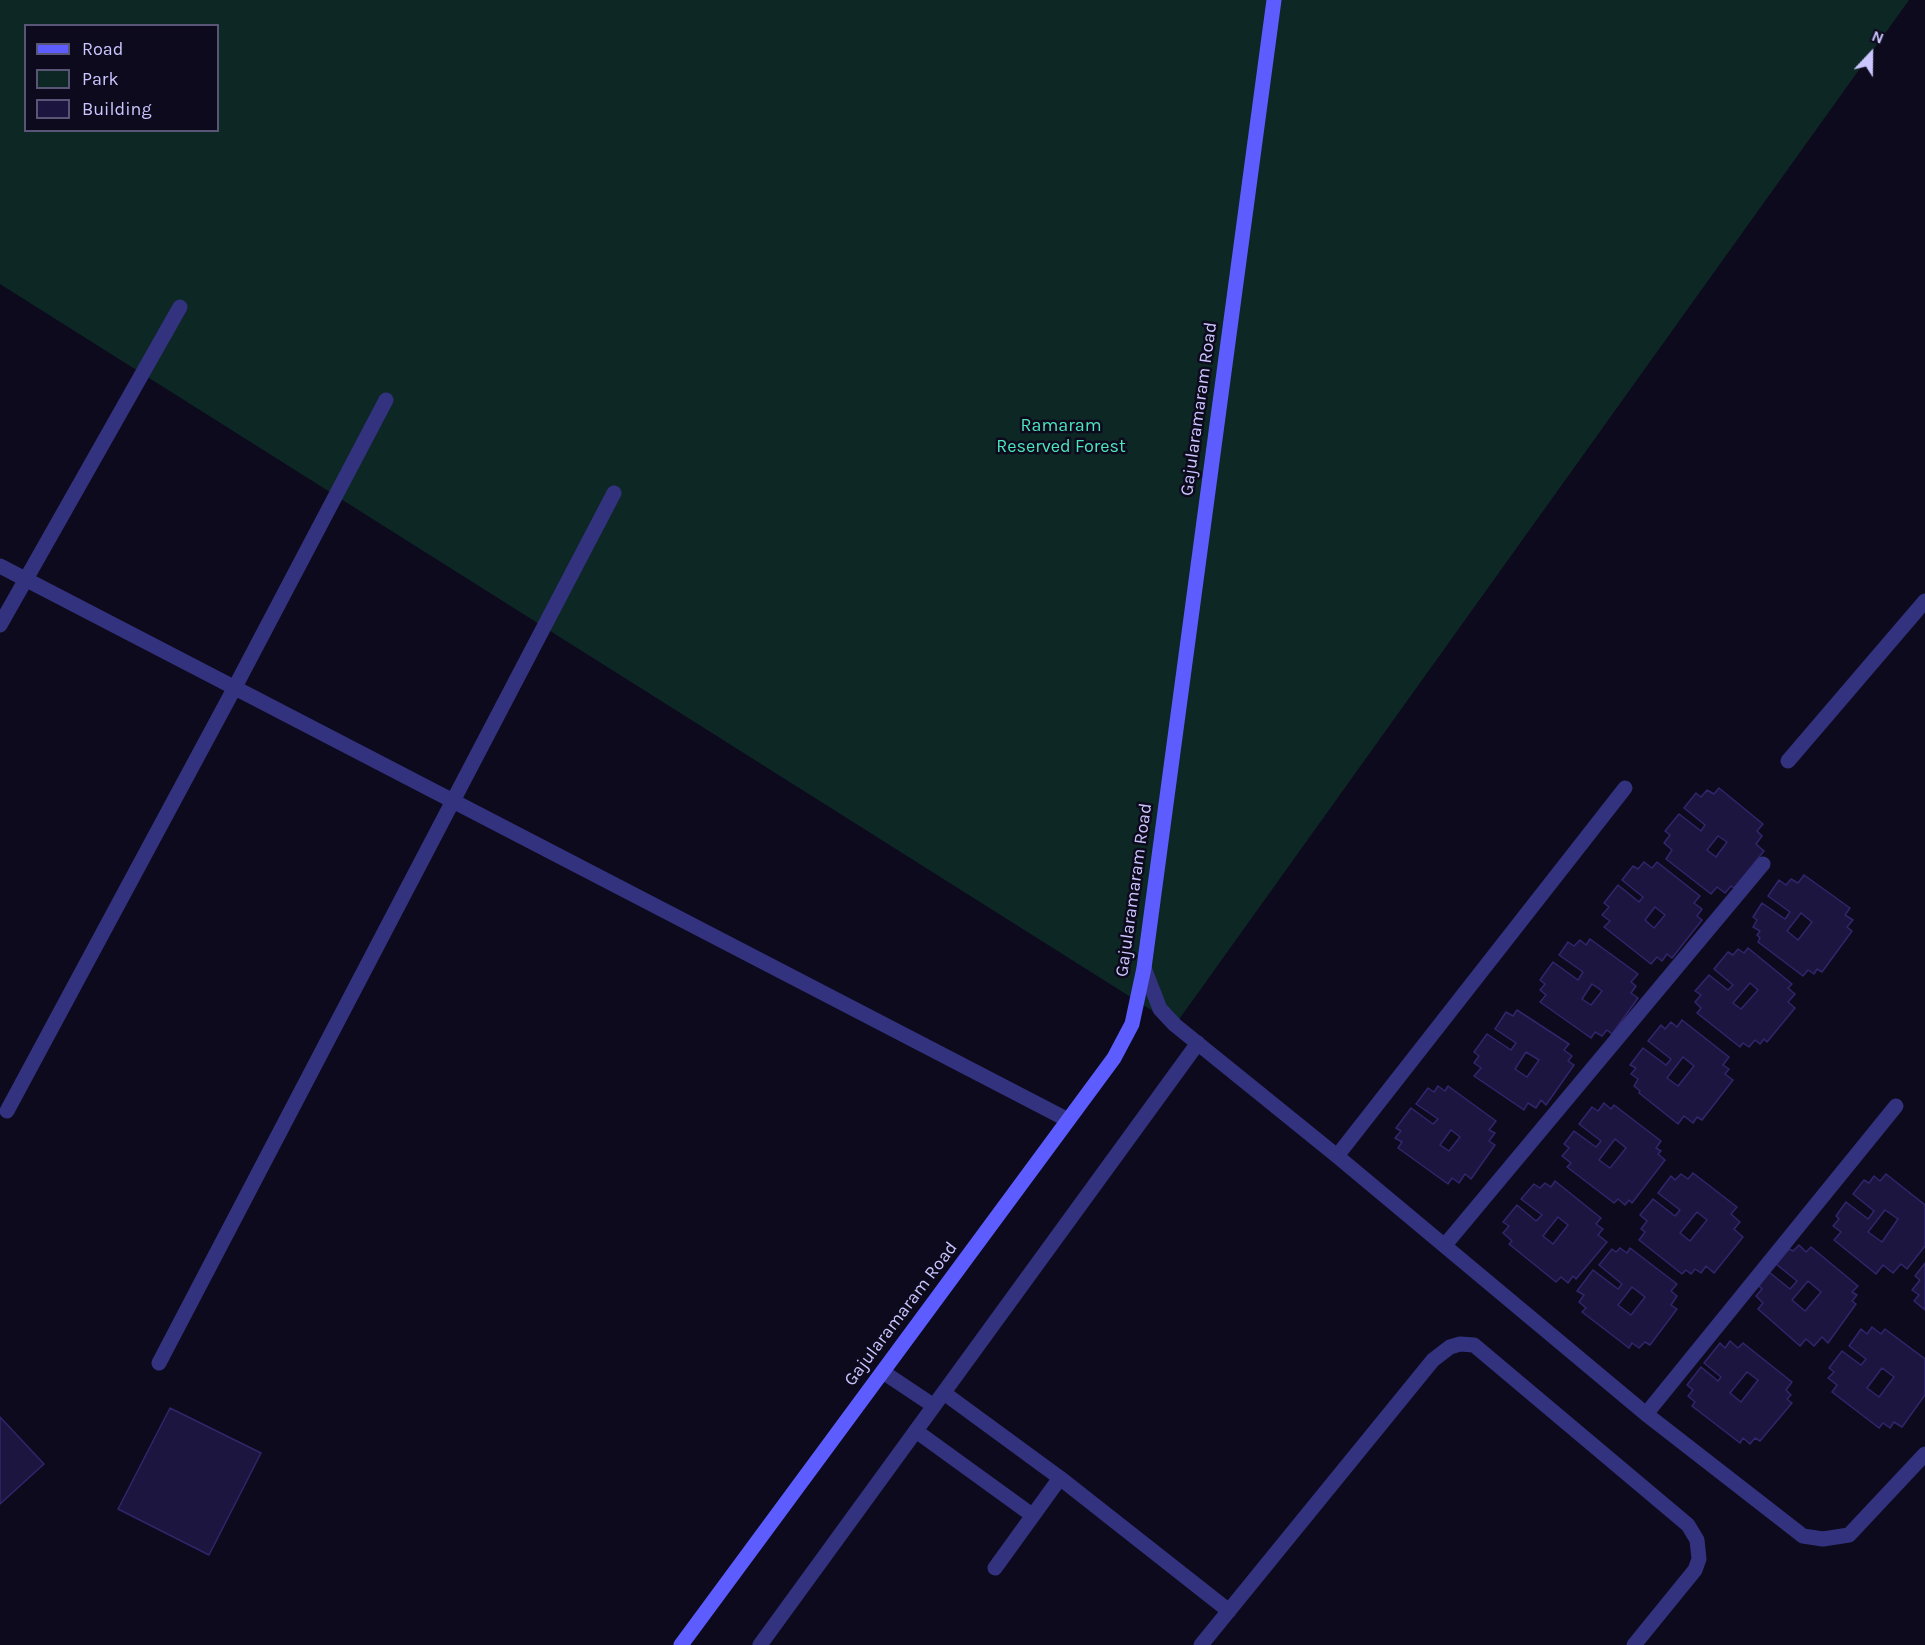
<!DOCTYPE html>
<html>
<head>
<meta charset="utf-8">
<style>
	body { margin:0 }
	#map { position:relative; width:1925px; height:1645px; overflow:hidden; background:#0d0a1d; font-family:Karla,sans-serif }
	canvas { display:block }
	.legend { position:absolute; left:24px; top:24px; width:195px; height:108px; box-sizing:border-box; background:#0d0a1d; border:2px solid #595577; margin:0; padding:8px 10px; list-style:none; font-size:18px; color:#cbc6ff }
	.legend li { display:flex; align-items:center; gap:12px; height:30px }
	.legend b { width:30px; border:2px solid #595577 }
	.north { position:absolute; left:1841px; top:24px; width:60px; height:60px; -webkit-text-stroke:4px #0d0a1d; paint-order:stroke; rotate:22deg; font-size:16px; font-weight:700; line-height:24px; text-align:center; color:#cbc6ff }
	.north::after { content:''; display:block; margin:auto; width:21px; height:27px; background:#cbc6ff; clip-path:polygon(50% 0,100% 100%,50% 72%,0 100%) }
</style>
</head>
<body>
<div id="map">
<canvas width="1925" height="1645"></canvas>
<ul class="legend">
<li><b style="height:8px;background:#5d5dff"></b>Road</li>
<li><b style="height:16px;background:#0d2725"></b>Park</li>
<li><b style="height:16px;background:#1c153f"></b>Building</li>
</ul>
<div class="north">N</div>
</div>
<script>
const g = document.querySelector('canvas').getContext('2d');
g.lineJoin = 'round';
function fill(path, color) {
  g.fillStyle = color;
  g.fill(path, 'evenodd');
}
function shape(rows) {
  const path = new Path2D();
  for (const r of rows) {
    path.moveTo(r[0], r[1]);
    for (let i = 2; i < r.length; i += 2) path.lineTo(r[i], r[i + 1]);
  }
  return path;
}
function trace(path, color, width, dash) {
  g.strokeStyle = color;
  g.lineWidth = width;
  g.lineCap = dash ? 'butt' : 'round';
  g.setLineDash(dash || []);
  g.stroke(path);
}
function drawText(font, color, halo, rows, align = 'center') {
  g.font = font + ' Karla,sans-serif';
  g.lineWidth = 5;
  g.setLineDash([]);
  g.textBaseline = 'middle';
  g.strokeStyle = halo;
  g.fillStyle = color;
  for (const [text, x, y, turn = 0] of rows) {
    g.save();
    g.translate(x, y);
    g.rotate((+turn || 0) * Math.PI / 180);
    g.textAlign = isNaN(turn) ? turn : align;
    if (halo) g.strokeText(text, 0, 0);
    g.fillText(text, 0, 0);
    g.restore();
  }
}
fill(shape([
	[0,0,1909,0,1175,1025,0,284],
	[26,26,218,26,218,130,26,130]
]), '#0d2725');
const building = shape([
	[1719,788,1763,824,1757,831,1762,836,1756,844,1764,851,1734,888,1731,886,1725,893,1717,887,1711,894,1666,859,1672,850,1664,843,1670,835,1665,831,1679,814,1701,831,1705,825,1684,808,1696,793,1701,797,1707,790,1714,794,1719,788],
	[1718,836,1727,842,1716,857,1707,850,1718,836],
	[1644,862,1652,868,1657,862,1700,896,1694,903,1702,909,1697,916,1702,920,1672,958,1667,954,1662,961,1657,957,1651,964,1604,927,1610,921,1602,915,1609,907,1604,903,1618,885,1639,902,1643,897,1622,880,1633,866,1638,869,1644,862],
	[1655,907,1665,915,1654,928,1645,920,1655,907],
	[1804,875,1850,908,1845,915,1853,920,1847,927,1852,931,1822,972,1817,969,1814,974,1808,970,1803,976,1758,942,1760,938,1757,935,1760,931,1753,927,1757,920,1753,917,1762,903,1785,919,1790,912,1768,896,1779,880,1786,885,1791,879,1798,883,1804,875],
	[1801,913,1812,922,1798,940,1787,931,1801,913],
	[1590,939,1638,974,1631,982,1636,986,1631,993,1638,998,1612,1034,1607,1030,1602,1036,1595,1032,1591,1038,1540,1002,1546,995,1540,990,1545,984,1540,980,1553,962,1578,980,1583,972,1559,955,1568,942,1574,946,1580,940,1586,945,1590,939],
	[1592,984,1602,991,1591,1005,1582,999,1592,984],
	[1748,948,1792,984,1788,988,1795,994,1788,1002,1795,1008,1767,1042,1764,1039,1760,1044,1755,1040,1749,1047,1743,1043,1740,1047,1697,1013,1701,1008,1695,1002,1701,995,1695,991,1709,975,1728,990,1733,985,1714,969,1728,952,1733,955,1738,949,1744,953,1748,948],
	[1750,983,1758,990,1741,1009,1733,1003,1750,983],
	[1517,1010,1569,1044,1564,1050,1572,1056,1568,1061,1574,1065,1546,1105,1541,1100,1536,1108,1528,1103,1524,1110,1474,1076,1481,1068,1474,1063,1479,1056,1474,1052,1487,1034,1511,1050,1516,1043,1495,1029,1506,1012,1513,1016,1517,1010],
	[1526,1052,1539,1060,1527,1077,1515,1069,1526,1052],
	[1682,1020,1729,1057,1723,1065,1729,1069,1725,1074,1733,1080,1702,1120,1697,1117,1693,1123,1684,1116,1678,1124,1639,1093,1640,1091,1634,1086,1638,1079,1631,1074,1636,1068,1630,1065,1643,1048,1666,1065,1671,1059,1648,1041,1661,1025,1665,1029,1671,1022,1677,1027,1682,1020],
	[1683,1057,1694,1066,1678,1086,1667,1078,1683,1057],
	[1438,1086,1445,1091,1448,1086,1496,1121,1489,1130,1495,1133,1489,1141,1495,1145,1471,1179,1465,1174,1459,1183,1452,1178,1448,1184,1398,1148,1402,1142,1395,1138,1401,1131,1396,1128,1411,1108,1433,1124,1438,1119,1416,1104,1428,1088,1434,1092,1438,1086],
	[1451,1130,1460,1137,1449,1151,1440,1145,1451,1130],
	[1604,1103,1611,1109,1614,1105,1661,1141,1656,1148,1661,1151,1658,1154,1665,1160,1632,1203,1629,1200,1625,1205,1618,1199,1614,1203,1567,1167,1571,1163,1562,1156,1569,1148,1564,1144,1574,1131,1596,1147,1601,1141,1579,1124,1592,1107,1598,1111,1604,1103],
	[1615,1139,1626,1148,1610,1168,1599,1160,1615,1139],
	[1693,1173,1737,1207,1731,1214,1740,1222,1734,1229,1743,1237,1714,1273,1706,1266,1701,1273,1695,1269,1691,1274,1686,1270,1682,1274,1639,1240,1645,1232,1641,1229,1647,1221,1640,1215,1653,1199,1675,1216,1680,1210,1658,1193,1671,1176,1675,1180,1681,1174,1688,1179,1693,1173],
	[1697,1212,1707,1220,1690,1241,1680,1233,1697,1212],
	[1886,1174,1925,1205,1925,1246,1907,1269,1901,1264,1893,1273,1883,1265,1876,1274,1834,1240,1841,1232,1833,1226,1839,1219,1836,1216,1846,1202,1868,1219,1874,1211,1853,1194,1864,1180,1869,1183,1874,1176,1880,1181,1886,1174],
	[1885,1210,1898,1219,1882,1242,1868,1232,1885,1210],
	[1555,1181,1601,1218,1596,1224,1603,1229,1598,1235,1607,1242,1576,1279,1573,1276,1568,1283,1561,1277,1556,1282,1509,1244,1512,1241,1503,1233,1509,1226,1503,1222,1517,1205,1536,1221,1542,1215,1521,1199,1534,1184,1540,1188,1545,1183,1551,1187,1555,1181],
	[1558,1217,1568,1225,1553,1244,1543,1236,1558,1217],
	[1799,1245,1806,1252,1811,1247,1858,1286,1852,1292,1857,1295,1852,1301,1856,1304,1828,1343,1822,1337,1814,1346,1806,1339,1800,1346,1758,1309,1763,1303,1756,1296,1762,1289,1758,1285,1769,1272,1790,1289,1797,1281,1776,1264,1789,1249,1793,1251,1799,1245],
	[1808,1281,1821,1292,1805,1311,1792,1300,1808,1281],
	[1620,1248,1627,1253,1630,1248,1677,1284,1671,1291,1677,1296,1671,1305,1677,1309,1650,1345,1645,1342,1639,1348,1632,1343,1629,1348,1582,1312,1586,1308,1579,1302,1584,1295,1577,1291,1593,1270,1618,1289,1622,1284,1599,1265,1612,1249,1616,1252,1620,1248],
	[1632,1287,1645,1297,1631,1315,1618,1305,1632,1287],
	[1925,1263,1925,1310,1914,1301,1919,1295,1912,1290,1920,1280,1915,1276,1925,1263],
	[1872,1327,1881,1334,1885,1329,1925,1359,1925,1395,1902,1427,1894,1422,1890,1428,1883,1423,1879,1428,1832,1392,1837,1385,1828,1378,1834,1372,1829,1368,1842,1351,1861,1365,1866,1359,1849,1346,1861,1329,1867,1334,1872,1327],
	[1882,1368,1894,1377,1879,1397,1867,1388,1882,1368],
	[1730,1341,1738,1348,1743,1343,1792,1382,1786,1390,1791,1395,1787,1399,1792,1403,1760,1441,1755,1438,1750,1444,1743,1438,1740,1443,1692,1406,1695,1402,1688,1396,1693,1390,1687,1385,1701,1367,1718,1381,1721,1377,1704,1363,1720,1343,1725,1348,1730,1341],
	[1747,1372,1758,1380,1741,1402,1730,1393,1747,1372],
	[170,1408,261,1453,209,1555,118,1509,170,1408],
	[0,1417,44,1464,0,1504,0,1417]
]);
fill(building, '#1c153f');
trace(building, '#32256c', 1.5);
trace(shape([
	[944,1393,1060,1478,1229,1611],
	[916,1431,1032,1515],
	[995,1568,1060,1478],
	[1201,1645,1433,1360,1450,1347,1460,1344,1474,1345,1688,1525,1697,1540,1699,1559,1695,1570,1634,1645]
]), '#33327f', 15);
trace(shape([
	[0,566,1068,1120],
	[0,625,180,307],
	[1788,761,1925,601],
	[1144,968,1160,1009,1175,1025,1337,1156,1646,1414,1803,1536,1823,1539,1849,1535,1925,1454],
	[7,1111,235,687,386,400],
	[1337,1156,1625,788],
	[1445,1245,1763,864],
	[159,1363,614,493],
	[883,1372,934,1406],
	[1646,1414,1896,1106],
	[760,1645,1198,1043]
]), '#33327f', 15);
trace(shape([
	[681,1645,1114,1058,1132,1024,1144,968,1274,0]
]), '#5d5dff', 15);
drawText('18px', '#cbc6ff', '#0d0a1d', [
	["Gajularamaram Road",1199,409,-82],
	["Gajularamaram Road",1134,890,-82],
	["Gajularamaram Road",901,1314,-53]
]);
drawText('18px', '#4be6bc', '#0d0a1d', [
	["Ramaram",1061,426],
	["Reserved Forest",1061,447]
]);
</script>
</body>
</html>
